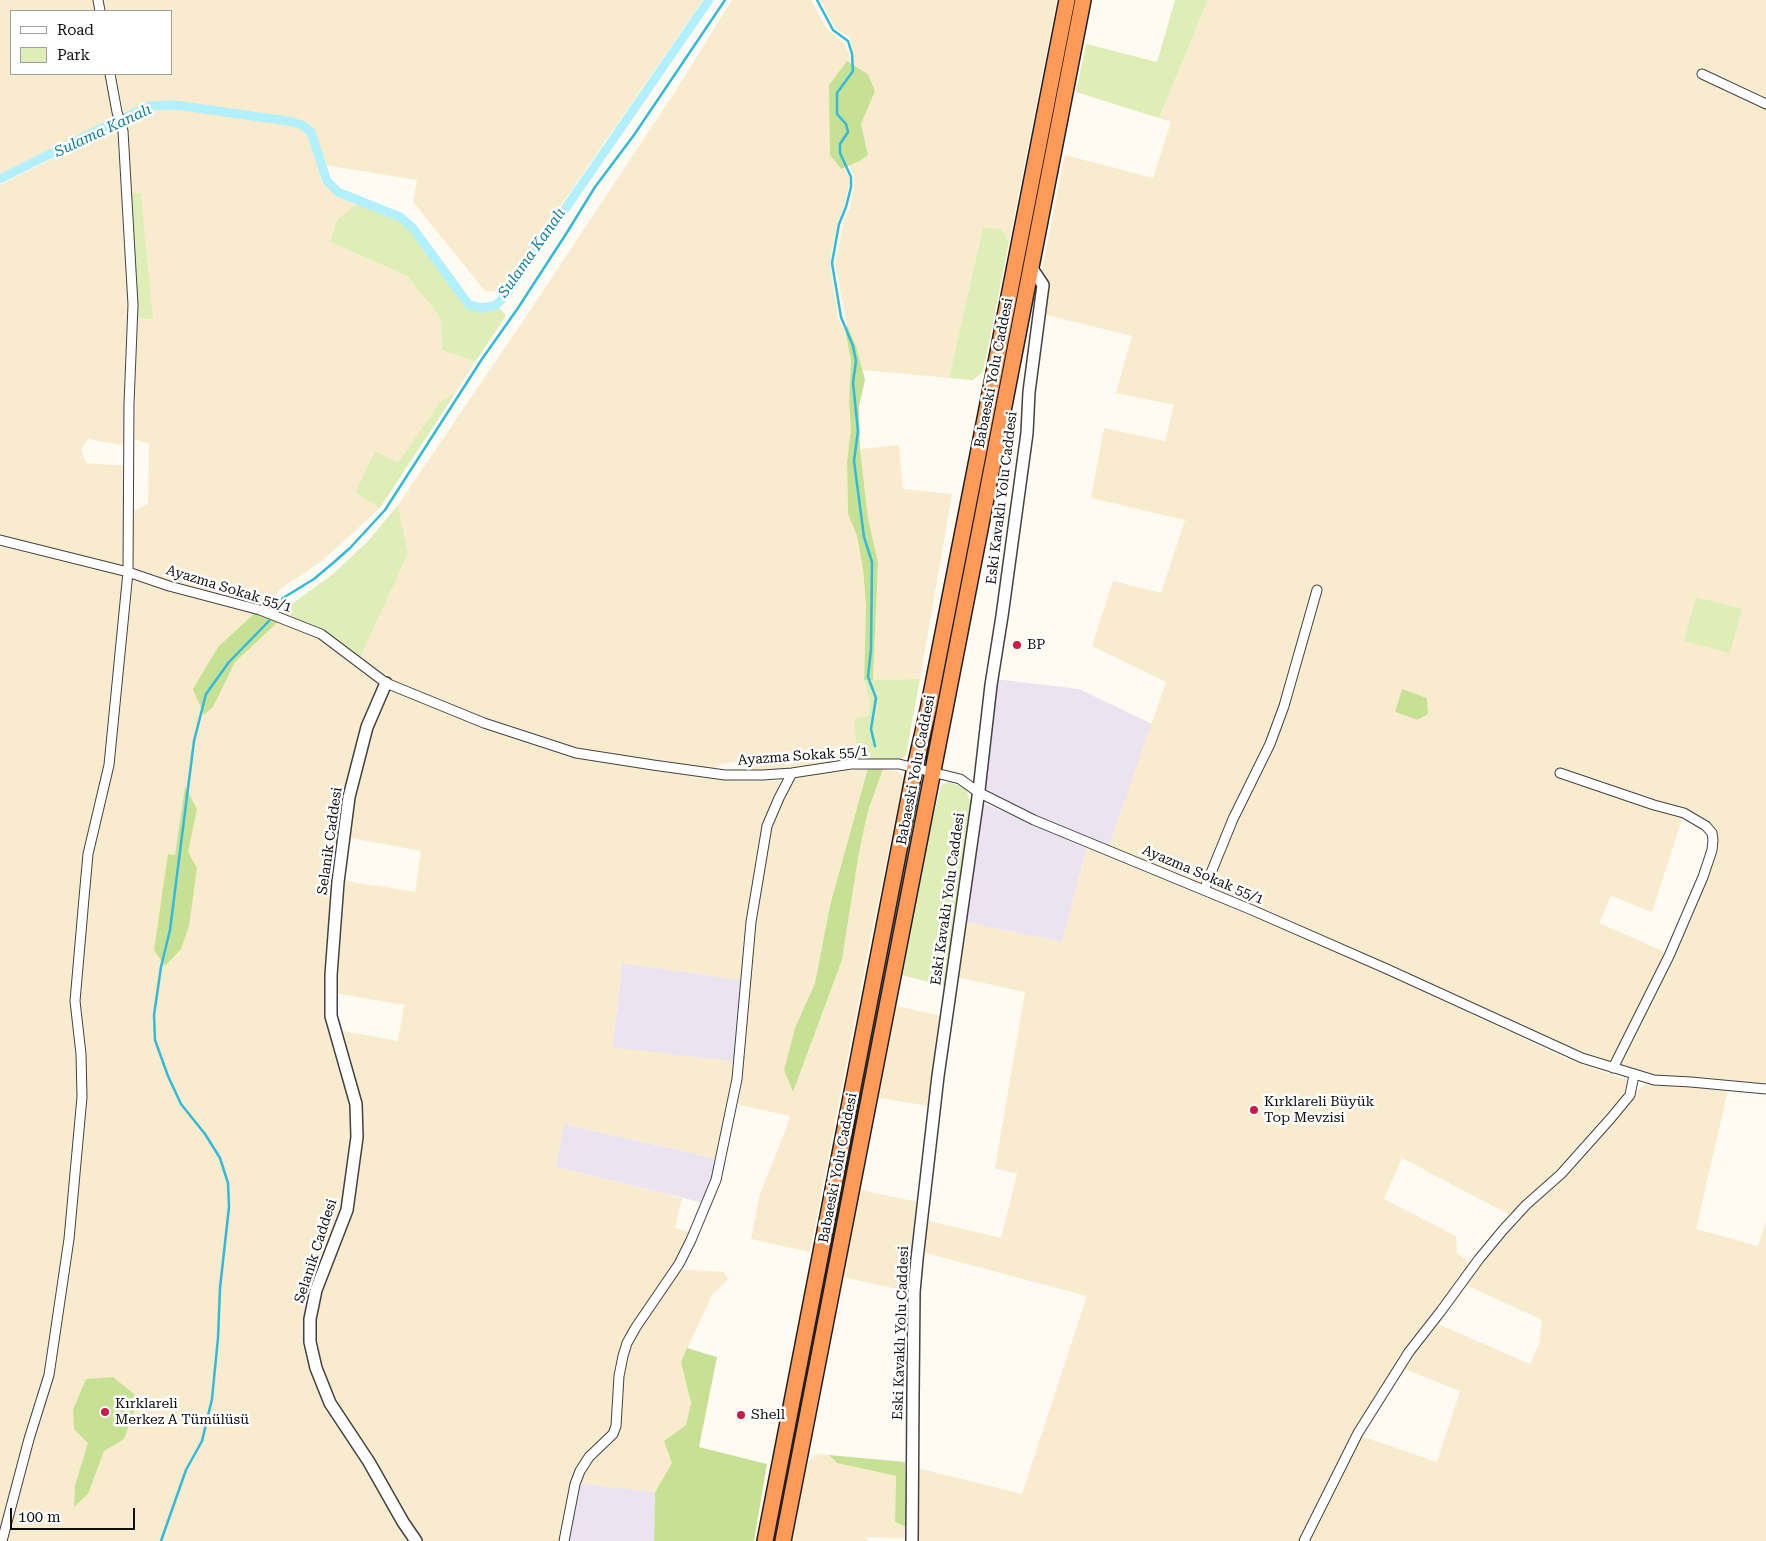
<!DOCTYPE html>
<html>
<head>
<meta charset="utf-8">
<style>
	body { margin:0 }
	#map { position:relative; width:1766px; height:1541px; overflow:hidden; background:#fffaf2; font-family:"Roboto Serif",serif }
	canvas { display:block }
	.legend { position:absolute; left:10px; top:10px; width:162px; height:65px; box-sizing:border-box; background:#fff; border:1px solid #9f9f9f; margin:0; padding:6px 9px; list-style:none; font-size:15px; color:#0f0f0f }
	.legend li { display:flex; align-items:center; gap:10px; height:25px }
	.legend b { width:25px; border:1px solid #9f9f9f }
	.scale { position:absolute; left:10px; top:1508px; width:125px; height:22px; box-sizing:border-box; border:2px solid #0f0f0f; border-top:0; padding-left:6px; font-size:15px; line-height:18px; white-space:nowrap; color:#0f0f0f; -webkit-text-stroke:4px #fff; paint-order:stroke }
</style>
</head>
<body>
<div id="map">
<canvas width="1766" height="1541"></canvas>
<ul class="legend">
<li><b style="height:6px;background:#fff"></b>Road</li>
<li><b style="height:14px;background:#dfeeb7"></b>Park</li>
</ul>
<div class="scale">100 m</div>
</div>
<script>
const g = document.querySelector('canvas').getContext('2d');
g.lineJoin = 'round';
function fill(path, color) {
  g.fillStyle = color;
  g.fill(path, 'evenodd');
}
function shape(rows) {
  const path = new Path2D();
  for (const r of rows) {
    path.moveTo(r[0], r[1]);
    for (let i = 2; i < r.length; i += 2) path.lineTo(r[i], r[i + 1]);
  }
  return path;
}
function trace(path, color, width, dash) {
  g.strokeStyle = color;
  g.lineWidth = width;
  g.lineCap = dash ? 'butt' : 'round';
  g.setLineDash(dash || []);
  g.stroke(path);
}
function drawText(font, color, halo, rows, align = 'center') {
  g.font = font + ' "Roboto Serif",serif';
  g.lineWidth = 5;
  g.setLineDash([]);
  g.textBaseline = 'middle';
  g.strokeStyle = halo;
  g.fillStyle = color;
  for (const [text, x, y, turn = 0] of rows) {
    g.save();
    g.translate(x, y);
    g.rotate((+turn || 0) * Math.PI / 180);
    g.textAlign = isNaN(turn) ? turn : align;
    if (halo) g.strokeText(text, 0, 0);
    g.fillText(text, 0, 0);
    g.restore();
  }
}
fill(shape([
	[995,679,1079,689,1152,724,1109,846,1033,817,990,796,982,788],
	[981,802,1087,848,1062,942,964,922],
	[622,963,742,980,736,1062,612,1048],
	[564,1124,718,1159,713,1181,704,1203,556,1167],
	[579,1483,655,1492,654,1541,568,1541]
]), '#ebe3ef');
fill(shape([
	[0,0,94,0,96,11,11,11,11,74,107,74,115,117,0,176],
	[102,0,703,0,501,292,485,291,413,202,417,180,325,165,314,131,304,123,286,117,175,102,148,104,124,115,116,74,171,74,171,11,103,11],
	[732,0,811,0,827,29,845,44,849,54,850,63,848,61,841,169,845,168,849,177,849,186,844,206,837,223,830,263,838,317,846,334,851,361,849,401,851,430,847,462,848,514,857,536,863,569,866,606,864,680,870,702,858,761,847,760,782,770,752,772,749,765,741,761,721,764,715,769,581,750,513,729,450,706,387,680,359,660,408,554,398,505,521,324,673,95],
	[820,0,1057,0,1009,242,1001,229,983,227,949,378,862,370,856,346,847,325,835,263,844,221,850,208,854,187,854,176,849,166,860,161,868,155,861,124,875,91,868,74,854,65,850,38,836,29],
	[1208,0,1766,0,1766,101,1700,71,1698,74,1766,107,1766,1084,1703,1077,1657,1077,1620,1066,1618,1062,1672,955,1705,877,1716,845,1714,830,1708,824,1684,810,1657,804,1556,770,1557,774,1683,816,1652,912,1611,896,1599,923,1667,953,1611,1063,1580,1053,1348,947,1209,887,1221,853,1272,746,1294,679,1320,589,1318,588,1316,588,1282,705,1268,743,1217,851,1204,885,1109,846,1166,682,1092,646,1113,581,1161,593,1185,520,1091,498,1104,428,1165,441,1174,405,1116,393,1132,336,1043,314,1047,281,1041,275,1065,155,1153,178,1171,122,1159,118],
	[1402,690,1427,698,1428,714,1418,720,1395,712],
	[172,109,298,126,309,134,322,183,337,195,356,205,337,219,330,242,407,276,440,317,442,350,475,362,456,392,439,403,398,464,375,451,355,493,380,508,322,561,280,589,265,608,170,584,131,570,133,511,148,504,149,444,135,439,136,317,152,320,141,194,131,193,127,122,150,110],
	[118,126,121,133,130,305,127,441,120,445,88,439,81,450,86,463,127,466,126,568,0,538,0,185],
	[899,445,903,489,952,494,920,679,873,680,878,563,868,518,860,449],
	[0,546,125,576,102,790,78,945,79,1097,67,1234,46,1374,24,1439,0,1529],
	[134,578,256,612,319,638,383,684,344,804,333,870,325,974,326,1018,352,1104,353,1146,343,1209,307,1319,319,1380,412,1541,5,1541,53,1374,74,1226,84,1134,85,1097,79,1001,92,855,116,713],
	[388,685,574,757,722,780,781,781,762,825,751,889,742,980,622,963,612,1047,736,1062,718,1159,564,1124,556,1167,682,1198,675,1228,692,1233,677,1263,634,1325,610,1433,587,1456,560,1541,420,1541,332,1402,312,1341,319,1292,350,1211,360,1135,338,1030,398,1041,404,1005,334,993,341,880,415,892,421,851,346,837,367,745],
	[868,768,830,904,815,983,795,1028,784,1070,793,1092,842,960,859,852,868,811,883,769,897,771,904,776,872,931,810,1252,751,1239,760,1194,787,1126,790,1116,735,1104,747,986,770,834,779,805,795,777],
	[1087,848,1348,956,1567,1059,1627,1080,1625,1093,1555,1172,1512,1216,1402,1158,1384,1199,1456,1236,1457,1253,1472,1264,1417,1333,1358,1427,1300,1541,917,1541,917,1468,1022,1494,1087,1296,922,1252,925,1220,1001,1238,1017,1174,995,1168,1025,992,956,977,964,922,1062,942],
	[896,1006,942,1016,930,1106,878,1098],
	[1646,1084,1728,1090,1696,1229,1758,1246,1766,1221,1766,1541,1307,1541,1361,1436,1437,1462,1460,1391,1402,1368,1438,1324,1530,1364,1539,1344,1542,1320,1464,1284,1497,1241,1528,1208,1561,1179,1639,1089],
	[860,1190,918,1202,910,1292,843,1277],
	[679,1269,724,1272,728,1279,712,1295,681,1362,691,1403,686,1425,664,1441,672,1463,655,1492,579,1483,583,1471,602,1448,616,1439,621,1427,622,1375,626,1356,634,1337],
	[817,1454,829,1455,837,1463,896,1476,895,1522,906,1527,906,1538,867,1537,866,1541,792,1541,807,1463]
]), '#f9ecce');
fill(shape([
	[1175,0,1208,0,1159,118,1076,92,1086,44,1157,62],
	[131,193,141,193,153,320,136,317],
	[357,204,401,222,412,232,466,307,481,311,499,307,506,316,475,362,442,350,440,317,407,276,330,242,337,219],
	[983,227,1001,229,1009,242,983,372,973,380,949,378],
	[456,392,380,508,355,493,375,451,398,463,439,403],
	[398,505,408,554,359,660,278,614,333,574,368,541],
	[1696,597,1742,609,1730,653,1684,641],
	[920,679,906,755,899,761,858,761,854,719,868,716,870,702,864,680],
	[949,782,966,788,971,805,945,986,901,975,921,868,941,785]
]), '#dfeeb7');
fill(shape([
	[847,61,868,74,875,91,861,124,868,155,860,161,841,169,830,155,829,85],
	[847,325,856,346,865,380,859,406,860,449,868,518,878,563,873,680,864,680,866,606,863,569,857,536,848,514,847,462,851,430,849,401,851,361,846,334],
	[256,612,279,621,235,662,213,707,204,715,193,689,218,647],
	[1402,689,1427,698,1428,714,1418,720,1395,712],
	[868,768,883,769,868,811,859,852,842,960,793,1092,784,1070,795,1028,815,983,830,905],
	[185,787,197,809,188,852,197,868,189,926,181,949,165,966,154,950,168,854,175,855],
	[687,1348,717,1357,699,1447,767,1464,754,1541,654,1541,655,1492,672,1463,664,1441,686,1425,691,1403,681,1362],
	[113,1377,139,1398,124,1439,104,1451,88,1494,74,1507,75,1485,88,1443,74,1429,73,1410,86,1379],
	[829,1455,905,1462,906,1527,895,1522,896,1476,837,1463]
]), '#c7e194');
trace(shape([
	[817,0,833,30,848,41,852,54,853,71,837,93,837,114,846,124,848,132,840,144,840,153,851,177,851,187,846,207,839,224,832,263,841,317,853,346,856,361,853,383,858,431,854,461,864,537,872,562,871,649,868,677,876,698,871,729,875,746],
	[272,608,283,598,314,579,333,563,350,548,385,510,482,359,518,308,566,234,595,187,634,135,725,0],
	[161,1541,186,1470,202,1441,212,1399,218,1338,220,1288,229,1207,228,1183,220,1158,205,1134,181,1104,168,1076,155,1040,154,1015,161,967,170,930,194,741,206,694,229,662,269,621]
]), '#30badb', 2.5);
trace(shape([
	[0,179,92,133,149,106,175,105,288,121,302,125,311,132,327,181,338,192,400,217,412,227,469,305,482,308,496,305,506,295,709,0]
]), '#b1f0fc', 9);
const minor = shape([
	[98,0,100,11],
	[1702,74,1766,104],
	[0,540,128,572,169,586,260,610,321,634,386,683,484,723,576,753,653,765,725,775,763,775,792,773,851,764,899,764,960,779,978,792,1034,820,1252,910,1387,969,1582,1058,1654,1080,1691,1082,1766,1089],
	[1560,773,1654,805,1684,813,1706,826,1712,833,1713,840,1712,850,1703,877,1669,956,1613,1068],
	[1204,890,1233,819,1270,744,1284,706,1317,590],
	[2,1541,29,1439,49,1375,69,1239,82,1097,81,1054,75,1001,84,898,88,854,109,765,128,572,129,404,133,305,123,131,117,112,110,74],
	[564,1541,575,1484,580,1471,589,1457,613,1434,616,1426,619,1376,623,1356,627,1343,636,1327,679,1264,691,1240,716,1180,737,1079,751,922,767,826,779,798,792,773],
	[1304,1541,1358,1433,1409,1352,1441,1311,1479,1259,1503,1230,1526,1205,1561,1174,1611,1118,1630,1095,1634,1075]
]);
const tertiary = shape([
	[386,683,367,727,349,797,338,882,331,975,331,1016,356,1104,357,1137,347,1210,316,1290,310,1319,310,1342,316,1368,330,1403,369,1462,403,1522,416,1541],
	[912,1541,913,1394,914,1292,917,1259,938,1076,979,790,991,685,1002,616,1027,433,1029,392,1043,285,1031,267]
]);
const trunk = shape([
	[765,1541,915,767,928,710,1067,0],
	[783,1541,1083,0]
]);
trace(minor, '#424242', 11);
trace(tertiary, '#424242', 14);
trace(trunk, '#202020', 18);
trace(minor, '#fff', 9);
trace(tertiary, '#fff', 11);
trace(trunk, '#ff9a59', 15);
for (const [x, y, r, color] of [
	[1017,645,5,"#cf1847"],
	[1254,1110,5,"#cf1847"],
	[105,1412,5,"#cf1847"],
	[741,1415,5,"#cf1847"]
]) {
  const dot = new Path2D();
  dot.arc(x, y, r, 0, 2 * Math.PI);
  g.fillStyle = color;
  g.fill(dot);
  trace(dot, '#fff', 2);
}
drawText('14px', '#0f0f0f', '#fff', [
	["Babaeski Yolu Caddesi",994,373,-79],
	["Eski Kavaklı Yolu Caddesi",1002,498,-83],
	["Ayazma Sokak 55/1",229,589,17],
	["Ayazma Sokak 55/1",803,756,-4],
	["Babaeski Yolu Caddesi",916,770,-79],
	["Selanik Caddesi",330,841,-82],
	["Ayazma Sokak 55/1",1203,875,23],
	["Eski Kavaklı Yolu Caddesi",948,899,-82],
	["Babaeski Yolu Caddesi",838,1168,-79],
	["Selanik Caddesi",316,1251,-72],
	["Eski Kavaklı Yolu Caddesi",901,1333,-88]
]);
drawText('14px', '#0f0f0f', '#fff', [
	["BP",1027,645],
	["Kırklareli Büyük",1264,1102],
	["Top Mevzisi",1264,1118],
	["Kırklareli",115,1404],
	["Merkez A Tümülüsü",115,1420],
	["Shell",751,1415]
], 'left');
drawText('italic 15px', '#0c7e9f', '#fff', [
	["Sulama Kanalı",103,131,-25],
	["Sulama Kanalı",532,253,-55]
]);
</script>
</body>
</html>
